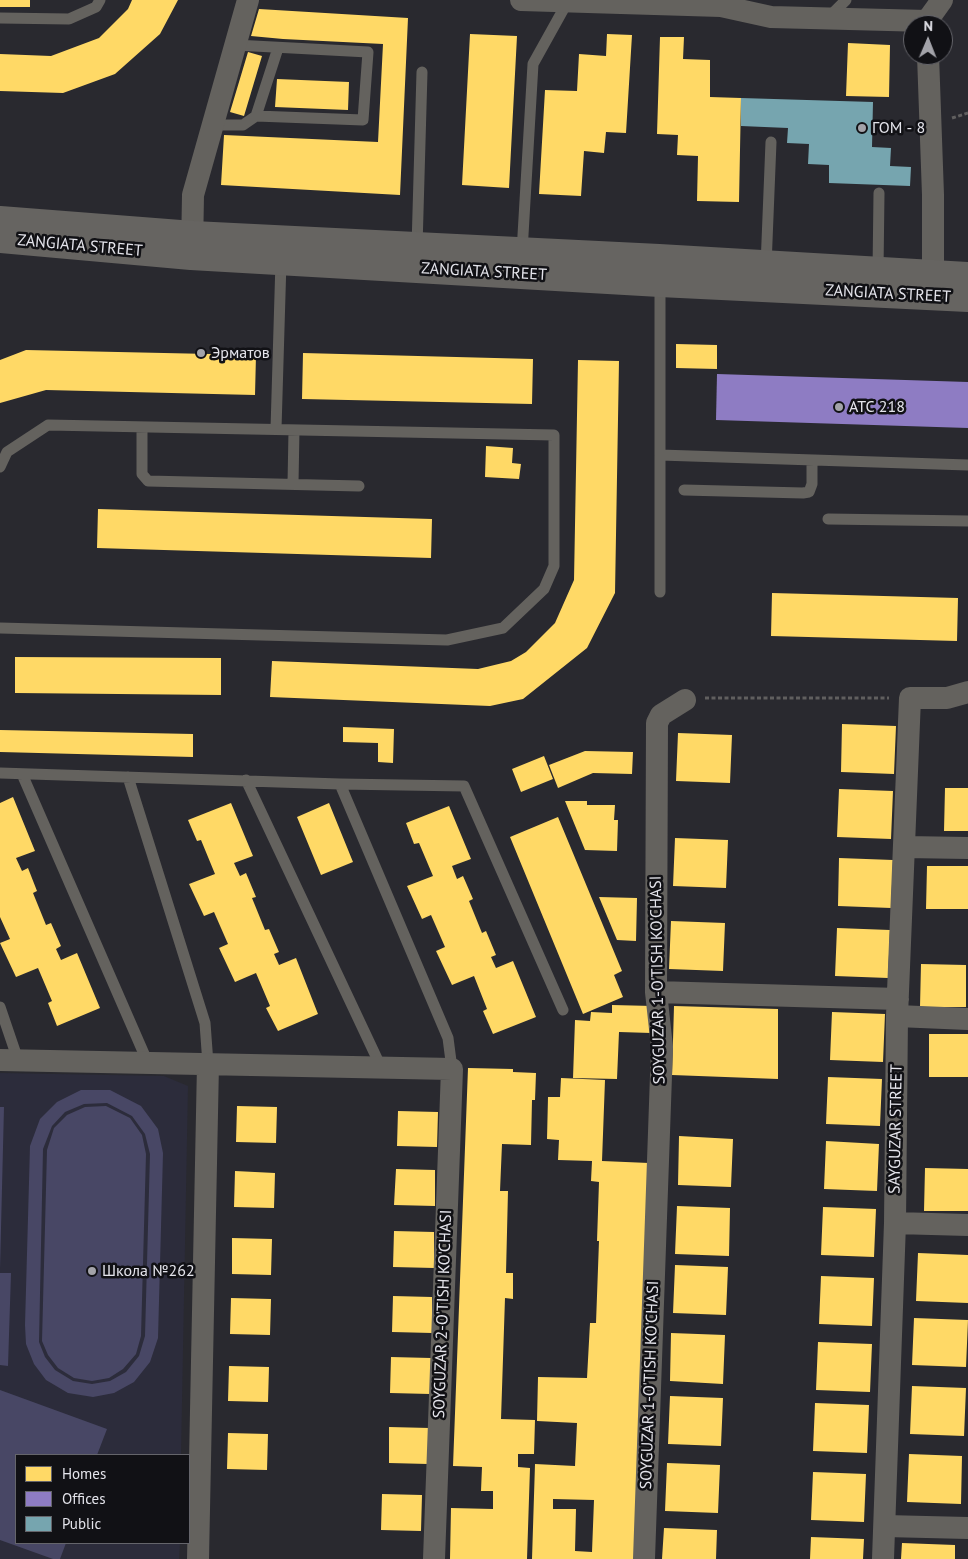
<!DOCTYPE html>
<html>
<head>
<meta charset="utf-8">
<style>
	body { margin:0 }
	#map { position:relative; width:968px; height:1559px; overflow:hidden; background:#29292f; font-family:"PT Sans",sans-serif }
	canvas { display:block }
	.legend { position:absolute; left:15px; top:1454px; width:175px; height:90px; box-sizing:border-box; background:#111115; border:1px solid #65656b; margin:0; padding:6px 9px; list-style:none; font-size:15px; color:#e4e4eb }
	.legend li { display:flex; align-items:center; gap:10px; height:25px }
	.legend b { width:25px; border:1px solid #65656b }
	.north { position:absolute; left:903px; top:15px; width:50px; height:50px; box-sizing:border-box; background:#111115; border:1px solid #65656b; border-radius:50%; rotate:1deg; font-size:14px; font-weight:700; line-height:20px; text-align:center; color:#e4e4eb }
	.north::after { content:''; display:block; margin:auto; width:18px; height:22px; background:#a3a3a9; clip-path:polygon(50% 0,100% 100%,50% 72%,0 100%) }
</style>
</head>
<body>
<div id="map">
<canvas width="968" height="1559"></canvas>
<ul class="legend">
<li><b style="height:14px;background:#ffd966"></b>Homes</li>
<li><b style="height:14px;background:#8e7cc3"></b>Offices</li>
<li><b style="height:14px;background:#76a5af"></b>Public</li>
</ul>
<div class="north">N</div>
</div>
<script>
const g = document.querySelector('canvas').getContext('2d');
g.lineJoin = 'round';
function fill(path, color) {
  g.fillStyle = color;
  g.fill(path, 'evenodd');
}
function shape(rows) {
  const path = new Path2D();
  for (const r of rows) {
    path.moveTo(r[0], r[1]);
    for (let i = 2; i < r.length; i += 2) path.lineTo(r[i], r[i + 1]);
  }
  return path;
}
function trace(path, color, width, dash) {
  g.strokeStyle = color;
  g.lineWidth = width;
  g.lineCap = dash ? 'butt' : 'round';
  g.setLineDash(dash || []);
  g.stroke(path);
}
function drawText(font, color, halo, rows, align = 'center') {
  g.font = font + ' "PT Sans",sans-serif';
  g.lineWidth = 5;
  g.setLineDash([]);
  g.textBaseline = 'middle';
  g.strokeStyle = halo;
  g.fillStyle = color;
  for (const [text, x, y, turn = 0] of rows) {
    g.save();
    g.translate(x, y);
    g.rotate((+turn || 0) * Math.PI / 180);
    g.textAlign = isNaN(turn) ? turn : align;
    if (halo) g.strokeText(text, 0, 0);
    g.fillText(text, 0, 0);
    g.restore();
  }
}
fill(shape([
	[0,1073,164,1076,188,1086,181,1455,16,1455,16,1543,180,1543,179,1559,0,1559]
]), '#2c2c3b');
fill(shape([
	[81,1090,110,1090,141,1106,158,1129,163,1153,158,1338,150,1362,134,1382,114,1393,93,1397,68,1393,46,1380,34,1364,26,1344,25,1325,30,1146,40,1119,57,1102],
	[107,1103,132,1116,145,1134,150,1154,145,1336,139,1356,126,1372,110,1381,92,1384,73,1381,55,1370,45,1357,39,1342,43,1149,52,1126,65,1112,84,1104],
	[106,1106,130,1118,142,1135,146,1154,141,1336,136,1354,123,1369,109,1378,92,1381,74,1378,58,1368,48,1355,42,1341,47,1150,54,1128,67,1115,85,1107],
	[0,1107,4,1107,0,1269],
	[0,1273,11,1273,8,1366,0,1365],
	[0,1390,107,1429,97,1455,16,1455,16,1543,66,1543,60,1559,53,1559,0,1540]
]), '#484765');
fill(shape([
	[0,0,30,0,30,7,0,7],
	[132,0,178,0,160,34,115,74,63,93,0,91,0,54,51,56,99,38,128,9],
	[259,9,408,18,400,195,221,185,224,135,378,142,383,44,283,39,251,36],
	[470,34,517,36,509,188,462,185],
	[607,34,632,35,626,133,606,132,604,153,584,151,581,196,539,194,545,90,577,91,579,54,606,56],
	[660,37,684,37,683,59,710,60,710,97,741,98,739,202,697,201,698,156,677,155,678,135,657,134],
	[848,43,890,45,889,97,846,96],
	[248,52,262,56,244,116,230,112],
	[277,79,349,82,348,110,275,107],
	[676,344,717,345,717,369,676,368],
	[26,350,256,355,255,395,46,390,0,403,0,360],
	[303,353,533,359,532,404,302,399],
	[578,360,619,361,615,593,587,648,523,699,490,706,270,697,272,661,478,669,511,661,526,652,555,623,574,580],
	[486,446,513,448,512,463,521,464,519,479,485,477],
	[98,509,432,519,431,558,97,548],
	[772,593,958,598,957,641,771,636],
	[15,657,221,658,221,695,15,693],
	[842,724,896,726,894,774,841,772],
	[343,727,394,729,393,763,378,762,378,743,343,742],
	[0,730,193,734,193,757,0,752],
	[678,733,732,735,730,783,676,781],
	[585,751,633,752,632,774,593,773,558,788,549,765],
	[544,756,553,779,521,792,512,769],
	[945,788,968,788,968,831,944,831],
	[839,789,893,791,891,839,837,837],
	[13,797,35,851,16,858,22,871,28,868,37,891,33,893,46,925,51,923,61,946,56,949,61,960,77,953,100,1008,57,1026,48,1003,52,1001,38,968,16,977,0,943,10,939,0,917,0,803],
	[565,801,587,801,587,805,615,805,614,820,618,820,617,851,585,850],
	[231,803,253,856,234,863,240,876,246,873,256,897,252,898,265,930,269,929,279,952,274,954,279,965,296,958,318,1014,278,1031,266,1008,270,1006,256,973,235,982,219,948,228,944,214,912,204,916,189,884,215,874,201,840,197,841,188,820],
	[329,803,353,862,321,875,297,817],
	[449,806,471,859,452,866,457,879,463,876,473,899,469,901,482,933,486,931,496,955,491,957,496,968,513,961,536,1017,493,1034,483,1011,487,1009,474,976,452,985,436,951,445,947,431,915,422,919,407,886,433,876,419,843,414,844,406,823],
	[558,817,622,971,614,975,623,997,583,1014,510,837],
	[675,838,728,840,726,888,673,886],
	[839,858,893,860,891,908,838,906],
	[927,866,968,866,968,909,926,909],
	[599,897,637,898,636,941,617,940],
	[671,921,725,923,723,971,669,969],
	[837,928,890,930,888,978,835,976],
	[921,964,966,965,966,1007,920,1007],
	[612,1005,653,1006,651,1033,619,1032,617,1079,573,1078,575,1020,590,1021,591,1012,612,1013],
	[674,1006,778,1009,778,1079,672,1075],
	[832,1012,885,1014,883,1062,830,1060],
	[929,1034,968,1034,968,1077,929,1077],
	[468,1068,513,1069,513,1072,536,1073,535,1100,532,1100,531,1145,502,1144,500,1191,508,1191,506,1273,513,1273,513,1299,505,1298,501,1419,535,1420,534,1454,518,1454,518,1467,530,1468,527,1559,450,1559,451,1508,493,1509,493,1491,481,1491,482,1467,453,1466],
	[828,1077,882,1079,880,1126,826,1124],
	[561,1078,605,1080,602,1161,649,1163,636,1559,532,1559,535,1464,575,1466,577,1423,537,1421,538,1377,587,1378,590,1323,596,1323,599,1241,597,1241,599,1182,591,1181,592,1161,558,1160,559,1140,547,1139,548,1097,560,1097],
	[553,1499,594,1500,592,1552,575,1551,576,1509,553,1509],
	[237,1106,277,1107,276,1143,236,1142],
	[398,1111,438,1112,437,1147,397,1146],
	[679,1136,733,1139,731,1187,678,1185],
	[826,1141,879,1144,877,1191,824,1189],
	[925,1168,968,1169,968,1211,924,1211],
	[396,1169,435,1170,435,1206,394,1205],
	[235,1171,275,1173,274,1208,234,1207],
	[677,1206,730,1208,729,1256,675,1254],
	[823,1207,876,1209,874,1257,821,1255],
	[394,1231,434,1232,434,1268,393,1267],
	[232,1238,272,1239,271,1275,232,1274],
	[918,1253,968,1255,968,1303,916,1301],
	[675,1265,728,1267,726,1315,673,1313],
	[821,1276,874,1278,872,1326,819,1324],
	[393,1296,432,1297,432,1333,392,1332],
	[231,1298,271,1299,270,1335,230,1334],
	[914,1318,968,1320,966,1367,912,1365],
	[671,1333,725,1335,723,1384,670,1381],
	[818,1342,872,1344,870,1392,816,1390],
	[391,1357,431,1358,430,1394,390,1393],
	[229,1366,269,1367,268,1402,228,1401],
	[912,1386,966,1388,964,1436,910,1434],
	[670,1396,723,1398,721,1446,668,1444],
	[815,1403,869,1405,867,1453,813,1451],
	[389,1427,430,1428,428,1464,389,1463],
	[228,1433,268,1434,267,1470,227,1469],
	[909,1454,962,1456,961,1504,907,1502],
	[667,1463,720,1465,718,1513,665,1511],
	[813,1472,866,1474,864,1522,811,1520],
	[382,1494,422,1495,421,1531,381,1530],
	[664,1528,717,1530,716,1559,662,1559],
	[811,1537,864,1539,863,1559,810,1559],
	[902,1543,955,1545,955,1559,901,1559]
]), '#ffd966');
fill(shape([
	[717,374,968,382,968,428,716,420]
]), '#8e7cc3');
fill(shape([
	[741,98,873,102,872,147,891,148,890,166,911,167,910,186,829,183,829,165,808,164,809,144,787,143,788,128,741,126]
]), '#76a5af');
trace(shape([
	[952,118,968,113],
	[705,698,889,698]
]), '#605f5f', 3, [4, 2.5]);
trace(shape([
	[829,17,846,0],
	[0,18,69,19,96,7,100,0],
	[256,116,278,48],
	[213,125,243,125,256,116,363,120,368,52,235,45],
	[417,247,422,72],
	[522,252,533,64,568,1],
	[766,266,771,142],
	[878,271,879,193],
	[660,282,660,592],
	[142,427,142,474,148,481,359,486],
	[276,429,281,261],
	[660,455,968,465],
	[0,467,7,452,48,425,554,435,554,566,544,589,503,628,447,640,0,628],
	[293,484,294,430],
	[684,490,803,493,809,492,812,484,812,460],
	[828,519,968,521],
	[0,773,340,784,464,786,563,1010],
	[22,774,148,1063],
	[128,777,205,1023,208,1064],
	[246,780,381,1067],
	[340,784,448,1038,452,1069],
	[0,1007,18,1060]
]), '#64625e', 11);
trace(shape([
	[521,0,721,6,771,17,927,21],
	[927,25,927,21,942,0],
	[928,55,933,195,933,275,931,291],
	[192,251,193,195,248,0],
	[905,847,968,848],
	[656,992,898,999],
	[897,1016,968,1019],
	[0,1060,452,1069,434,1559],
	[895,1223,968,1225],
	[885,1526,968,1528],
	[198,1559,208,1064],
	[644,1559,662,1047,656,992,657,723,661,715,685,700],
	[883,1559,895,1223,897,1016,910,698,947,698,968,692]
]), '#64625e', 22);
trace(shape([
	[0,220,193,235,659,258,968,276],
	[0,239,191,256,660,283,968,298]
]), '#666461', 28);
for (const [x, y, r, color] of [
	[862,128,5,"#a3a3a9"],
	[201,353,5,"#a3a3a9"],
	[839,407,5,"#a3a3a9"],
	[92,1271,5,"#a3a3a9"]
]) {
  const dot = new Path2D();
  dot.arc(x, y, r, 0, 2 * Math.PI);
  g.fillStyle = color;
  g.fill(dot);
  trace(dot, '#111115', 2);
}
drawText('16px', '#e4e4eb', '#111115', [
	["ГОМ - 8",872,128],
	["Эрматов",211,353],
	["АТС 218",849,407],
	["Школа №262",102,1271]
], 'left');
drawText('16px', '#e4e4eb', '#111115', [
	["ZANGIATA STREET",80,246,5],
	["ZANGIATA STREET",484,272,3],
	["ZANGIATA STREET",888,294,3],
	["SOYGUZAR 1-O'TISH KO'CHASI",658,980,-91],
	["SAYGUZAR STREET",896,1129,-89],
	["SOYGUZAR 2-O'TISH KO'CHASI",443,1314,-88],
	["SOYGUZAR 1-O'TISH KO'CHASI",650,1385,-88]
]);
</script>
</body>
</html>
